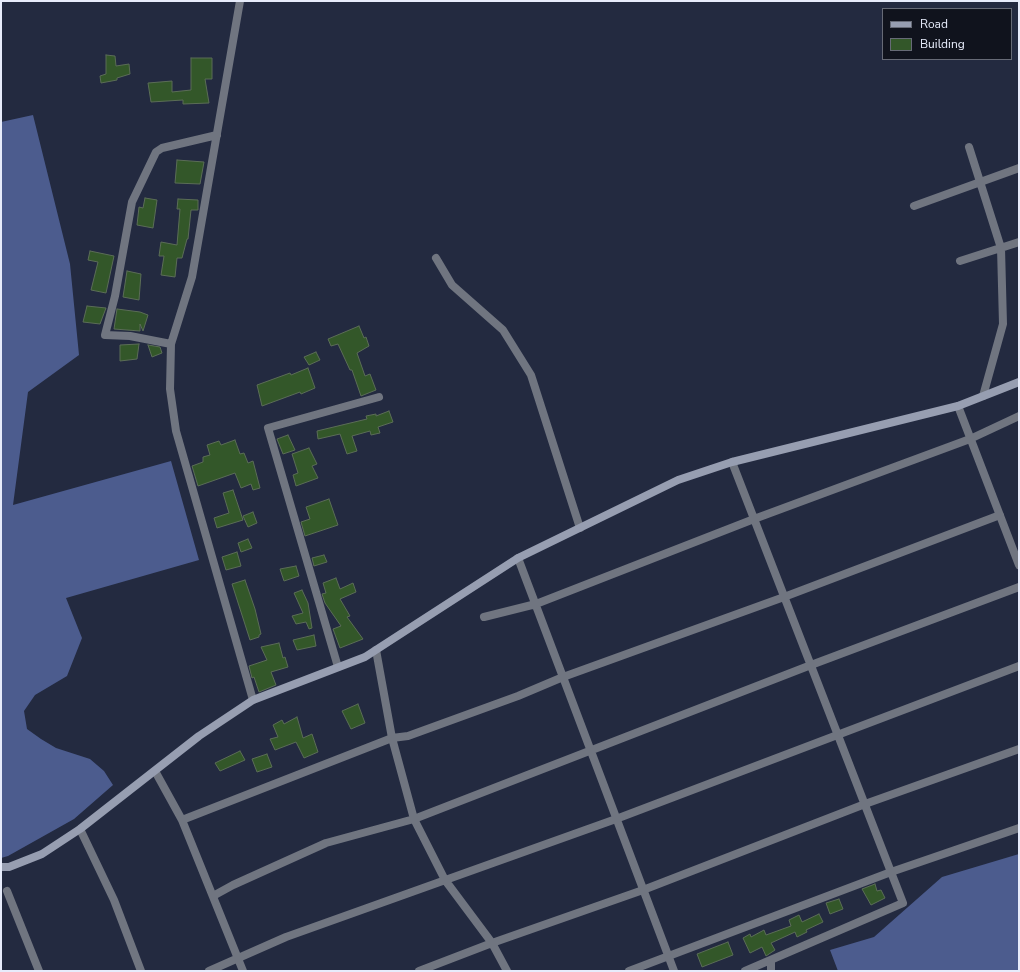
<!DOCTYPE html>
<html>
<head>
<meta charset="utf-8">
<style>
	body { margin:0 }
	#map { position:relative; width:1020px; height:972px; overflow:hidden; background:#232a40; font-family:"Nunito Sans",sans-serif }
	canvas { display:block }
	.frame { position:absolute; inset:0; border:2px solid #e7ecfb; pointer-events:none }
	.legend { position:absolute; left:882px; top:8px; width:130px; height:52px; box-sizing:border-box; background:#10131d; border:1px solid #666a76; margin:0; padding:5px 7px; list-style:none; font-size:12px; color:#e7ecfb }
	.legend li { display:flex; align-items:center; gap:8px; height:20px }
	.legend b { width:20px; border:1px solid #666a76 }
</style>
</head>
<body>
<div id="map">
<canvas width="1020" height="972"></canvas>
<div class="frame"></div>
<ul class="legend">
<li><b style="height:5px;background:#979eb1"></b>Road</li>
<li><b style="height:11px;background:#335729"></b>Building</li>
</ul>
</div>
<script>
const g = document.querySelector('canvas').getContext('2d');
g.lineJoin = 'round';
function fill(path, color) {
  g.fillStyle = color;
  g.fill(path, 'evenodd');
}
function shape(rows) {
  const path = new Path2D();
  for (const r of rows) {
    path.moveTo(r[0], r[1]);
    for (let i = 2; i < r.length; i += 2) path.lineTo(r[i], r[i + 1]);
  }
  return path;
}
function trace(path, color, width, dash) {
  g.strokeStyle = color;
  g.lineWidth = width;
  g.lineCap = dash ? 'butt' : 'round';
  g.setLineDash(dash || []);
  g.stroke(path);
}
fill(shape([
	[33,115,70,264,79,355,28,392,13,505,171,461,199,560,66,598,82,638,67,676,35,695,24,711,27,729,41,739,56,748,90,759,104,771,113,785,74,819,8,856,1,858,1,122],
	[1019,854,1019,971,838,971,830,950,874,937,942,877]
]), '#4c5c8e');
const building = shape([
	[106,55,115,56,116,66,129,64,130,74,117,78,117,80,101,83,100,76,106,74,106,55],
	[191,58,212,58,212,79,205,79,209,103,183,104,183,100,151,102,148,83,172,81,172,92,191,90,191,58],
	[177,160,204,162,200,184,175,183,177,160],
	[145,198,157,200,153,228,137,225,139,207,143,208,145,198],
	[178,199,198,200,198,210,191,210,188,239,187,239,182,258,177,258,175,277,161,275,164,256,159,256,161,242,177,245,180,209,177,209,178,199],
	[90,251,114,256,106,293,91,290,98,262,88,260,90,251],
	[127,271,141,274,139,300,123,297,127,271],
	[87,306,106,308,100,324,83,322,87,306],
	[117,309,140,312,148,315,143,331,140,324,140,331,114,329,117,309],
	[359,326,364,338,366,337,369,346,357,353,365,376,370,374,376,390,361,396,352,370,350,370,338,344,331,346,328,339,359,326],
	[139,344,137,359,120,361,120,345,139,344],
	[148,345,160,347,162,353,152,357,148,345],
	[316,352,320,360,309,365,304,357,316,352],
	[308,368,315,388,301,394,300,392,262,406,257,385,290,373,291,375,308,368],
	[389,411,393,422,378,427,380,433,371,435,370,431,352,436,357,451,347,454,340,434,318,439,317,431,367,419,366,416,376,414,376,416,389,411],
	[288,435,295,450,283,454,277,439,288,435],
	[235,440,240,454,244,453,248,463,253,461,260,488,253,490,251,484,241,488,235,473,198,486,192,466,203,462,203,457,210,455,207,445,219,441,221,445,235,440],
	[309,448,317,464,312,466,318,478,296,486,293,475,298,473,292,454,309,448],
	[233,490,243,520,217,528,214,518,229,513,223,493,233,490],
	[329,499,338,525,305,536,301,522,310,519,306,507,329,499],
	[253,512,257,523,248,527,243,516,253,512],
	[248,539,252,548,241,552,238,543,248,539],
	[237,552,241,566,226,570,222,557,237,552],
	[324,555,327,562,314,566,312,558,324,555],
	[296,566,299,576,284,581,280,569,296,566],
	[336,578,340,589,353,583,356,592,340,599,350,616,347,617,363,639,340,648,333,629,341,626,325,603,322,594,326,593,323,583,336,578],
	[245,580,255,609,261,634,259,635,259,637,250,640,232,584,245,580],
	[302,590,308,603,312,628,309,629,306,622,296,624,292,616,303,613,294,593,302,590],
	[314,635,316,646,297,650,293,640,314,635],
	[279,643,283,658,285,657,288,667,271,672,276,685,259,692,254,677,252,678,249,666,267,660,261,647,279,643],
	[358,704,365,723,351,729,342,711,358,704],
	[297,717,303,738,312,734,318,752,304,758,296,742,275,750,270,739,278,737,273,725,282,720,284,724,297,717],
	[240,751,245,760,220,771,215,763,240,751],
	[267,754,272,767,257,772,252,759,267,754],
	[875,884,877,891,881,890,885,898,871,905,862,889,875,884],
	[839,899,843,909,830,914,826,903,839,899],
	[819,914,823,922,806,930,807,932,797,937,795,932,771,943,775,950,766,956,762,947,750,953,743,938,750,934,751,937,764,930,766,935,791,926,789,920,799,915,802,922,819,914],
	[728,942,733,955,702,967,697,954,728,942]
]);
fill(building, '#335729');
trace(building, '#5b6d57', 1);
trace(shape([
	[240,1,192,277,171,344,170,389,176,431,253,700],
	[969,147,1001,248,1003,324,983,396],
	[914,206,1019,168],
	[436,258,452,285,503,330,531,375,580,528],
	[960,261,1019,242],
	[171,344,130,336,105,335,115,296,132,202,156,152,162,148,217,135],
	[958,406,1019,565],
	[732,462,903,903,745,971],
	[518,558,674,971],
	[484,617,536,604,754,519,970,439,1019,416],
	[376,650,392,738,414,819,445,880,492,943,507,971],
	[338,667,268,428,379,397],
	[155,771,182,820,243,971],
	[182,820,392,738,408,736,518,696,563,677,784,597,1000,515],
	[80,829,114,900,141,971],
	[7,891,39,971],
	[213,896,233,885,326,843,414,819,811,665,1019,587],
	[209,971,286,937,616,819,1019,666],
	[419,971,492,943,643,890,865,804,1019,749],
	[629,971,891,872,1019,828],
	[771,971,771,960]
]), '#707580', 8);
trace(shape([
	[1,867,9,867,42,854,80,829,199,736,253,700,365,657,518,558,678,480,732,462,958,406,1019,382]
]), '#979eb1', 8);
</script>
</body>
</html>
